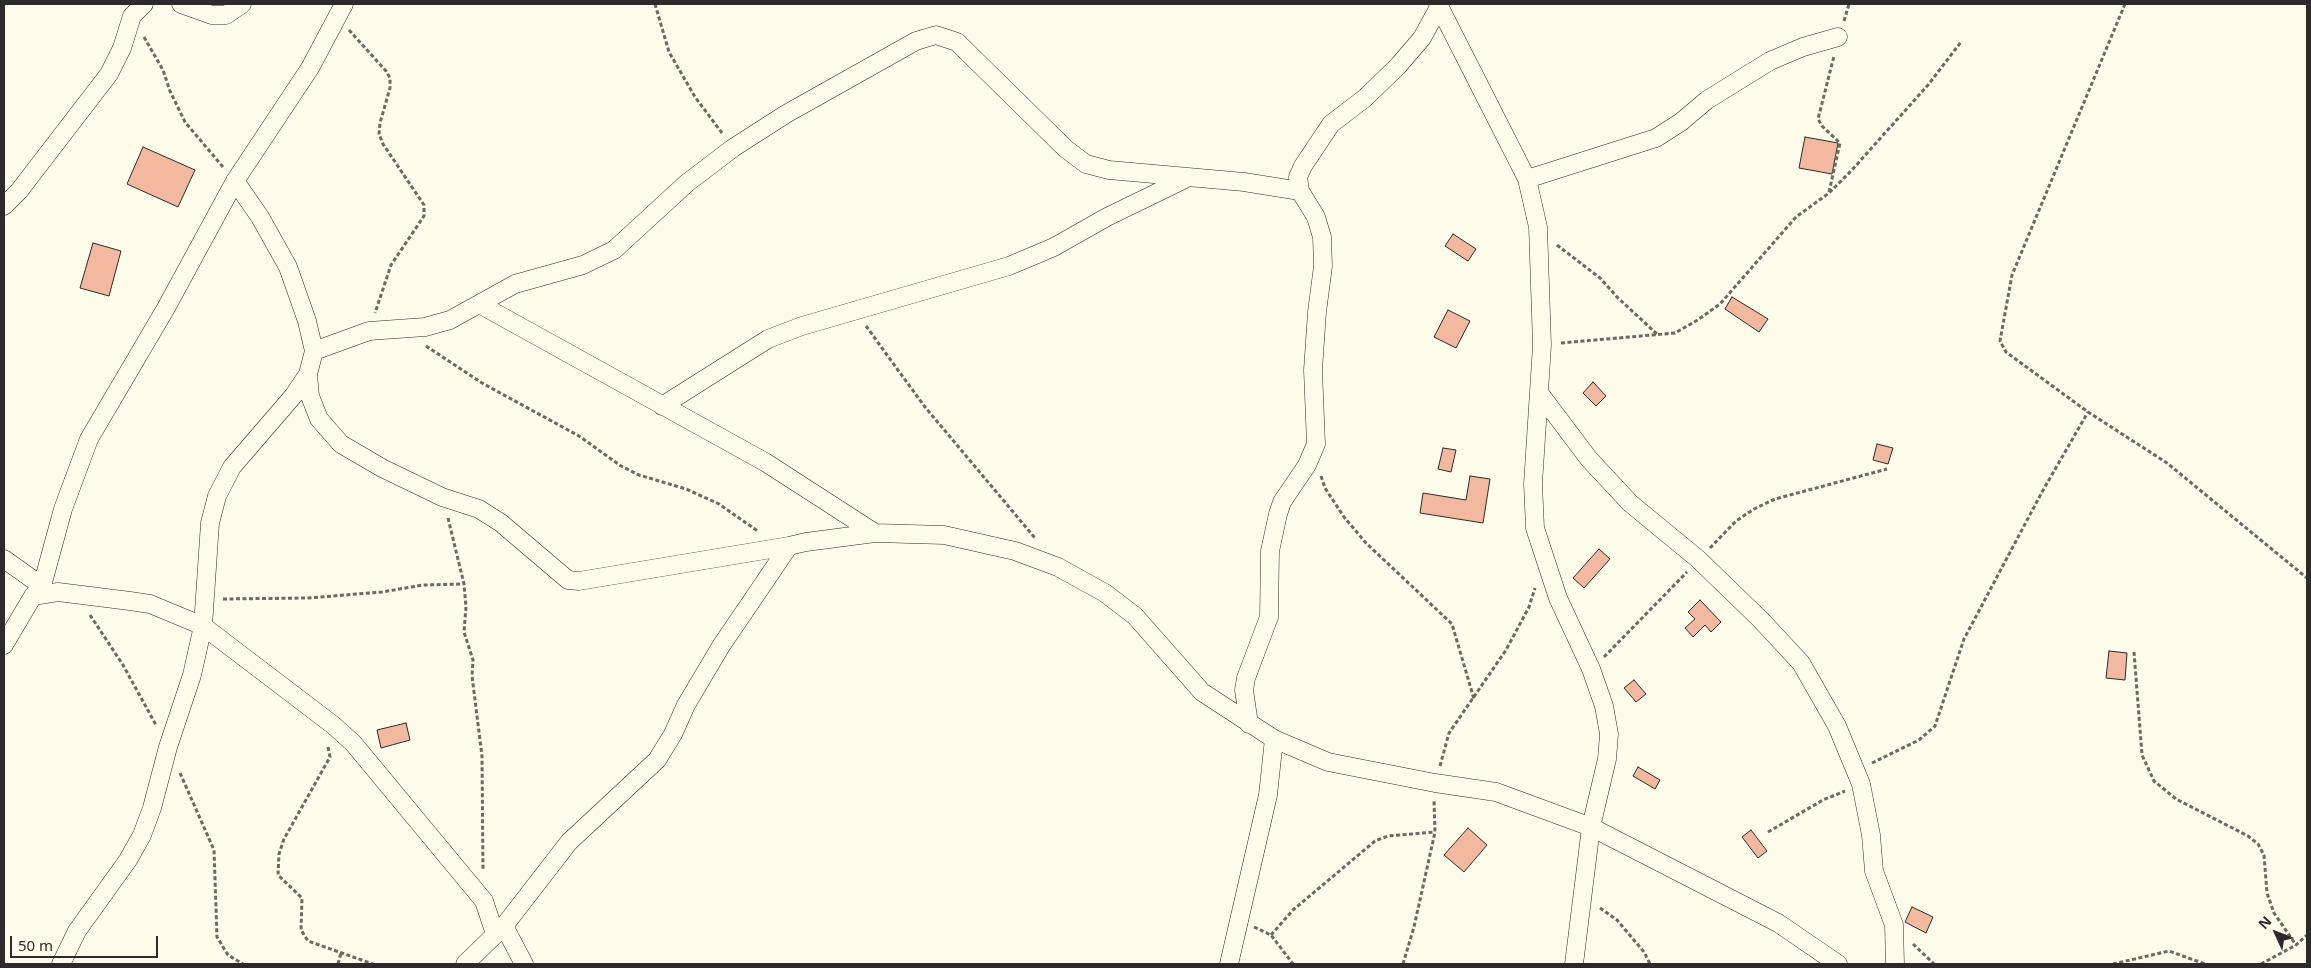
<!DOCTYPE html>
<html>
<head>
<meta charset="utf-8">
<style>
	body { margin:0 }
	#map { position:relative; width:2311px; height:968px; overflow:hidden; background:#fdfbea; font-family:"Noto Sans",sans-serif }
	canvas { display:block }
	.frame { position:absolute; inset:0; border:5px solid #2b2b2b; pointer-events:none }
	.north { position:absolute; left:2251px; top:908px; width:50px; height:50px; -webkit-text-stroke:4px #fdfbea; paint-order:stroke; rotate:313deg; font-size:14px; font-weight:700; line-height:20px; text-align:center; color:#2b2b2b }
	.north::after { content:''; display:block; margin:auto; width:18px; height:22px; background:#2b2b2b; clip-path:polygon(50% 0,100% 100%,50% 72%,0 100%) }
	.scale { position:absolute; left:10px; top:936px; width:148px; height:22px; box-sizing:border-box; border:2px solid #2b2b2b; border-top:0; padding-left:6px; font-size:15px; line-height:18px; white-space:nowrap; color:#2b2b2b; -webkit-text-stroke:4px #fdfbea; paint-order:stroke }
</style>
</head>
<body>
<div id="map">
<canvas width="2311" height="968"></canvas>
<div class="frame"></div>
<div class="north">N</div>
<div class="scale">50 m</div>
</div>
<script>
const g = document.querySelector('canvas').getContext('2d');
g.lineJoin = 'round';
function fill(path, color) {
  g.fillStyle = color;
  g.fill(path, 'evenodd');
}
function shape(rows) {
  const path = new Path2D();
  for (const r of rows) {
    path.moveTo(r[0], r[1]);
    for (let i = 2; i < r.length; i += 2) path.lineTo(r[i], r[i + 1]);
  }
  return path;
}
function trace(path, color, width, dash) {
  g.strokeStyle = color;
  g.lineWidth = width;
  g.lineCap = dash ? 'butt' : 'round';
  g.setLineDash(dash || []);
  g.stroke(path);
}
const building = shape([
	[1805,137,1838,143,1832,174,1799,168,1805,137],
	[143,147,195,170,178,207,127,184,143,147],
	[1453,234,1476,249,1468,261,1445,246,1453,234],
	[93,243,121,251,109,296,80,288,93,243],
	[1732,297,1768,319,1759,332,1725,309,1732,297],
	[1448,310,1470,321,1456,348,1434,337,1448,310],
	[1593,382,1606,396,1596,406,1583,393,1593,382],
	[1877,444,1893,448,1888,464,1873,460,1877,444],
	[1443,448,1456,450,1451,472,1438,469,1443,448],
	[1470,476,1490,479,1483,523,1420,513,1423,493,1466,500,1470,476],
	[1599,549,1610,559,1584,588,1573,578,1599,549],
	[1700,600,1721,622,1711,632,1705,625,1693,637,1685,628,1695,619,1688,612,1700,600],
	[2109,651,2127,653,2125,680,2106,678,2109,651],
	[1634,680,1646,694,1636,702,1624,688,1634,680],
	[406,723,410,740,381,748,377,730,406,723],
	[1638,767,1660,780,1655,789,1633,776,1638,767],
	[1468,828,1487,845,1464,872,1444,855,1468,828],
	[1751,830,1767,851,1758,858,1742,837,1751,830],
	[1912,907,1933,917,1926,933,1905,922,1912,907]
]);
fill(building, '#f2b8a0');
trace(building, '#2b2b2b', 1);
const street = shape([
	[181,4,212,15,226,15,242,4],
	[1438,4,1527,179,1538,227,1542,345,1533,484,1535,528,1558,598,1591,669,1604,706,1609,734,1607,759,1591,827,1574,964],
	[1527,179,1656,138,1681,122,1707,100,1770,61,1803,47,1838,37],
	[4,206,19,191,109,74,122,48,132,16,144,4],
	[481,305,765,462,875,533],
	[314,351,369,331,425,327,450,320,515,284,583,265,614,250,687,183,733,148,786,114,916,41,936,35,957,42,1066,149,1086,164,1109,170,1244,182,1300,191],
	[308,374,310,396,319,419,341,444,382,468,442,497,479,509,501,523,568,580,579,581,789,546],
	[1540,394,1589,459,1630,503,1698,559,1761,620,1801,663,1837,726,1861,784,1871,835,1874,871,1894,925,1895,964],
	[662,406,768,339,802,326,1009,266,1054,247,1107,217,1185,179],
	[4,559,42,586],
	[33,596,58,592,130,601,150,604,203,626,333,725,353,743,484,901,495,934],
	[4,645,33,596,42,586,63,509,89,439,166,308,235,181,310,68,344,4],
	[1249,724,1244,690,1246,678,1269,617,1270,551,1278,514,1282,502,1307,465,1316,444,1313,370,1317,312,1323,266,1322,237,1316,217,1300,191,1298,177,1303,166,1331,124,1365,98,1398,66,1422,38,1439,7],
	[504,926,524,964],
	[61,964,77,931,128,860,142,835,152,808,168,747,192,675,203,626,210,523,217,496,232,467,294,395,308,374,314,351,307,321,288,267,260,217,235,181],
	[465,964,504,926,569,842,657,760,673,734,686,705,721,646,789,546,806,542,875,533,944,535,1015,551,1058,567,1105,593,1135,616,1202,692,1274,739,1328,762,1435,783,1496,792,1591,827,1778,923,1838,964],
	[1229,964,1268,795,1274,739]
]);
trace(street, '#2b2b2b', 19);
trace(shape([
	[655,4,669,52,695,97,722,133],
	[2125,4,2012,275,2000,341,2006,352,2088,412,2167,463,2307,578],
	[1844,21,1849,4],
	[349,30,386,71,390,78,390,88,380,123,379,134,383,144,424,205,424,216,391,265,375,313],
	[144,37,163,70,170,91,185,122,223,167],
	[1829,192,1840,143,1822,126,1818,119,1834,56],
	[1557,245,1600,278,1618,298,1658,335],
	[866,326,925,407,1035,538],
	[1561,343,1675,333,1696,321,1720,304,1796,217,1829,193,1851,171,1928,85,1961,42],
	[426,346,482,383,579,436,621,466,639,475,686,489,719,504,759,532],
	[1321,476,1325,488,1344,517,1366,543,1452,624,1474,699],
	[448,518,464,584,466,607,464,632,473,660,472,676,482,756,483,870],
	[1710,548,1736,521,1754,509,1775,499,1887,469],
	[223,599,308,598,382,592,423,585,464,584],
	[90,615,123,665,156,725],
	[2134,652,2142,755,2154,781,2176,799,2248,836,2258,844,2264,855,2267,893,2274,913,2296,945],
	[1604,657,1687,572],
	[328,747,330,757,284,839,279,854,278,875,302,898,301,930,308,941,373,964],
	[1872,763,1919,740,1935,726,1964,639,2042,492,2088,412],
	[1440,766,1449,733,1506,650,1529,607,1535,588],
	[180,773,214,850,217,937,228,955,243,964],
	[1768,832,1823,800,1845,791],
	[1600,908,1617,920,1644,952,1650,964],
	[1254,927,1271,935,1293,964],
	[1271,935,1293,910,1375,841,1388,836,1435,832],
	[1913,944,1934,964],
	[338,964,341,953],
	[1403,964,1414,927,1435,832,1434,801],
	[2113,964,2169,951,2205,964],
	[2261,964,2296,945,2307,935]
]), '#6a6964', 3, [4, 2.5]);
trace(street, '#fdfbea', 18);
</script>
</body>
</html>
